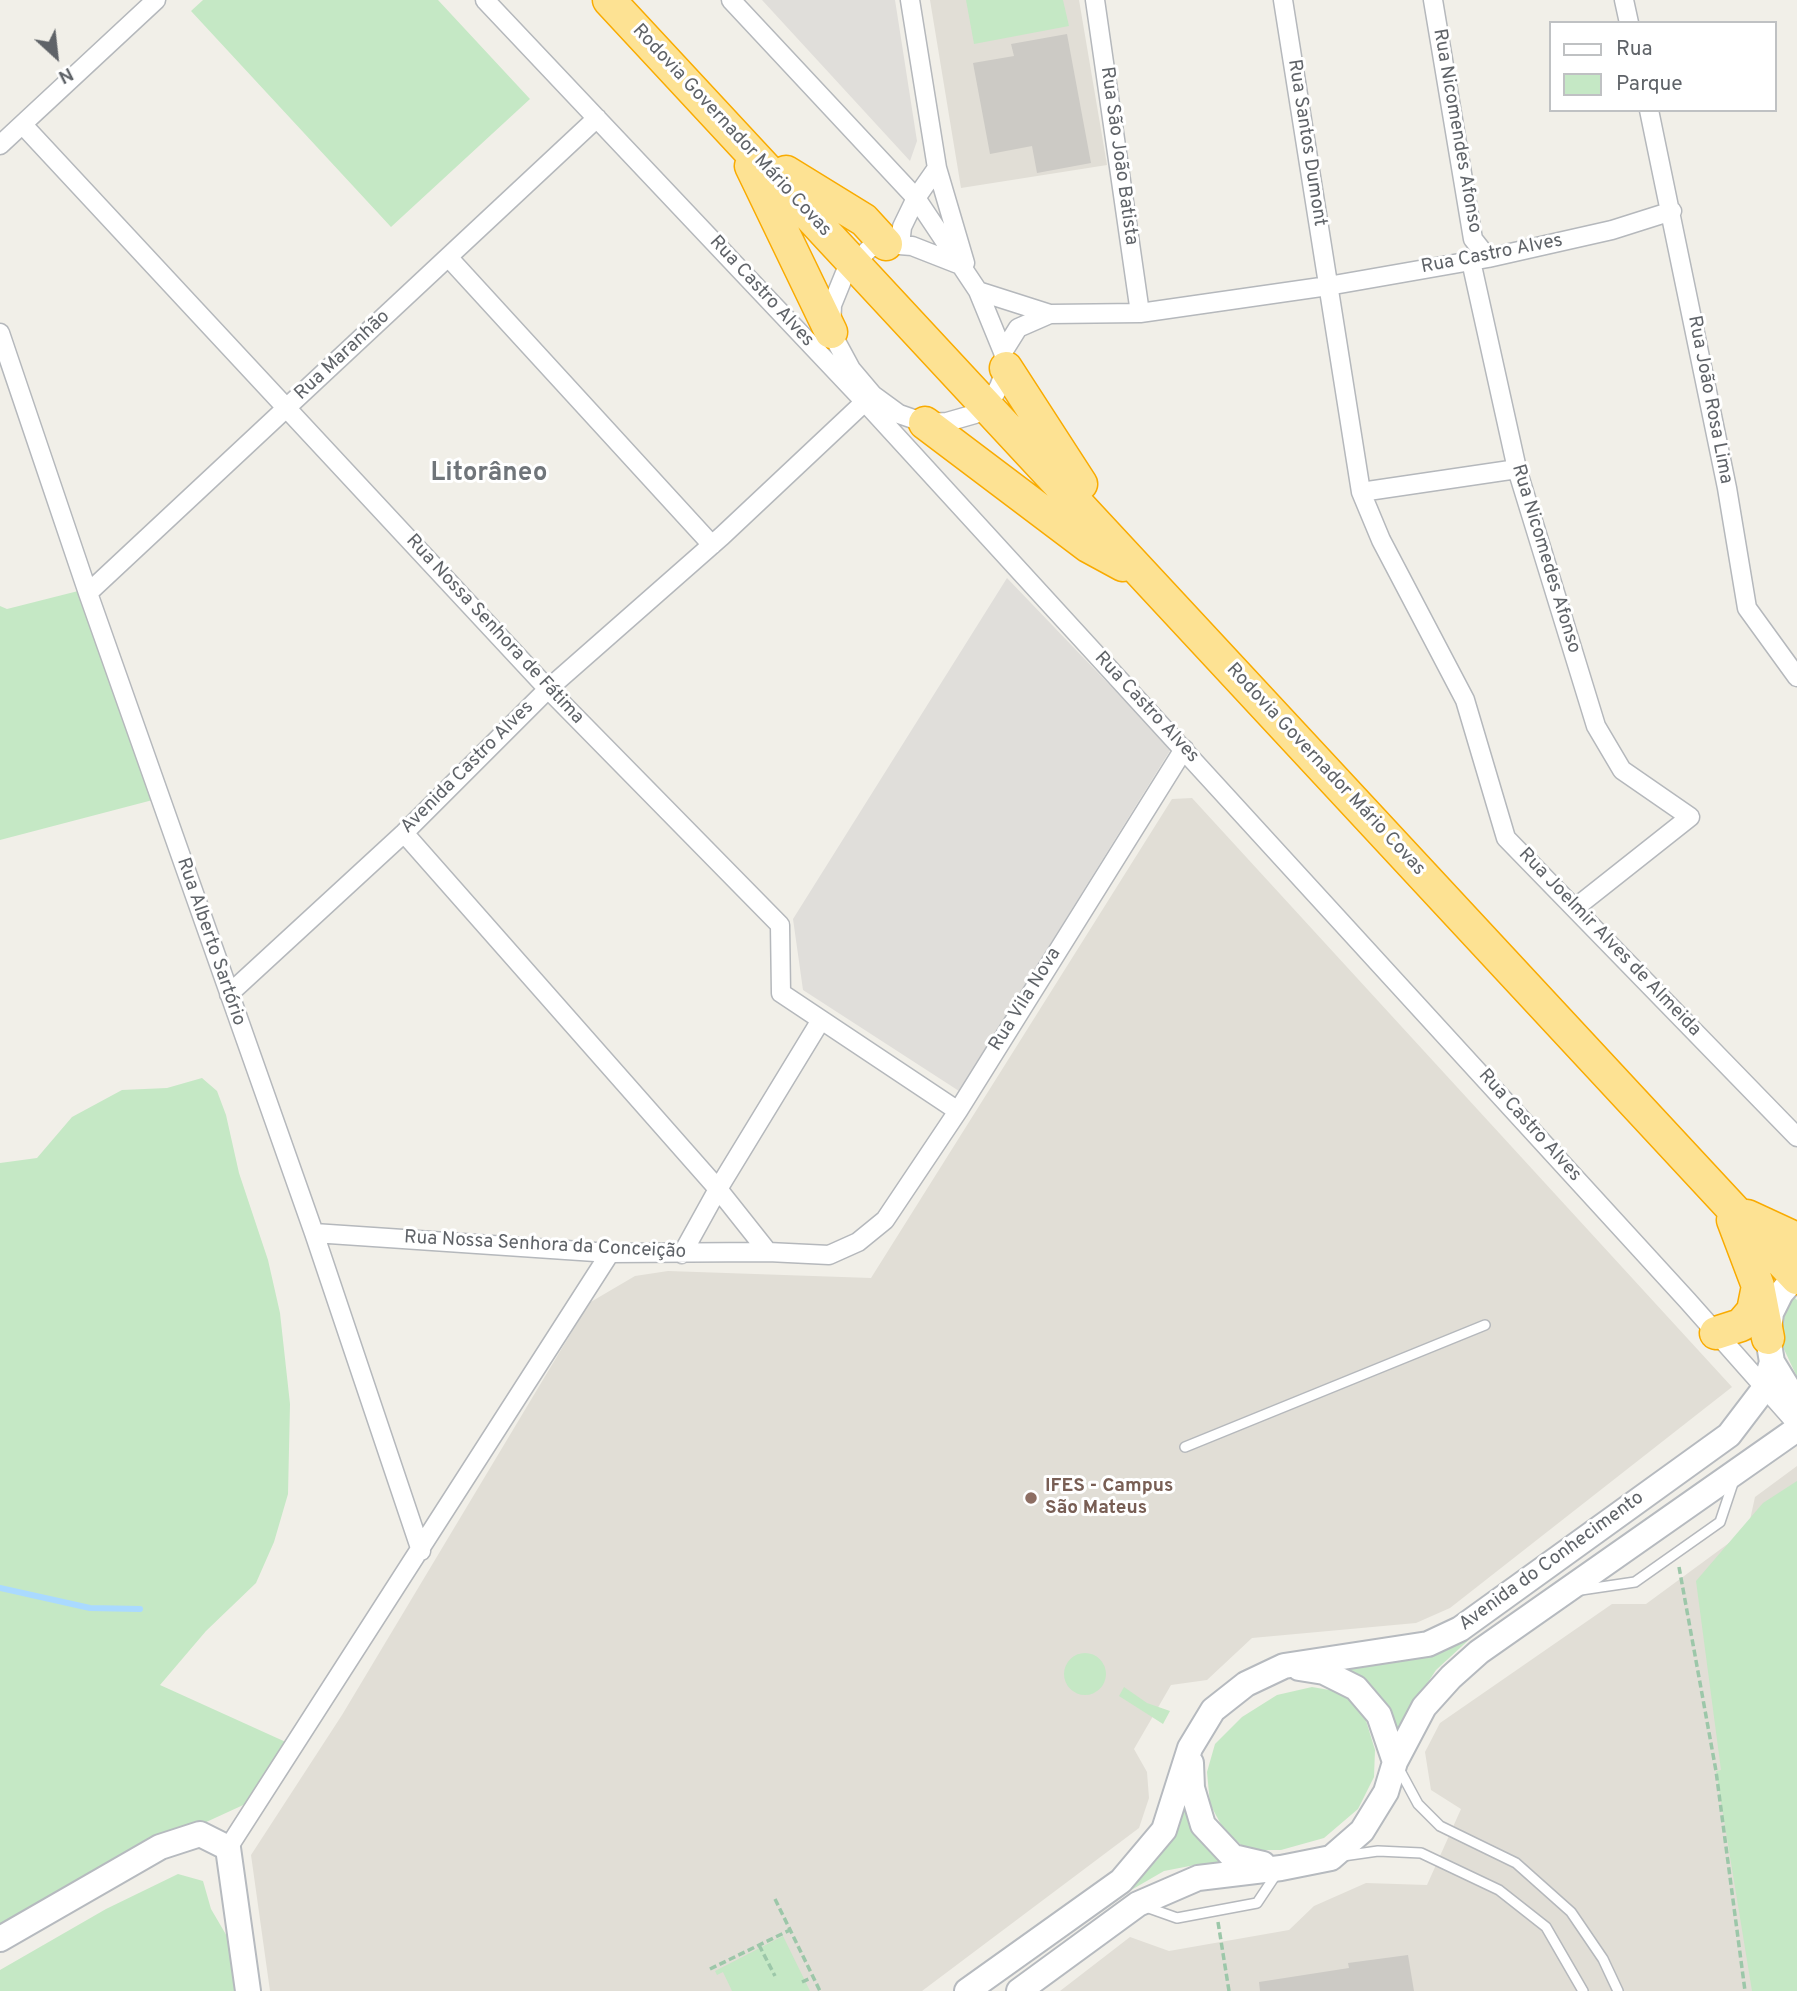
<!DOCTYPE html>
<html>
<head>
<meta charset="utf-8">
<style>
	body { margin:0 }
	#map { position:relative; width:1797px; height:1991px; overflow:hidden; background:#f1efe8; font-family:Overpass,sans-serif }
	canvas { display:block }
	.legend { position:absolute; left:1549px; top:21px; width:228px; height:91px; box-sizing:border-box; background:#fff; border:2px solid #bfc1c3; margin:0; padding:9px 12px; list-style:none; font-size:21px; color:#5f6368 }
	.legend li { display:flex; align-items:center; gap:14px; height:35px }
	.legend b { width:35px; border:2px solid #bfc1c3 }
	.north { position:absolute; left:21px; top:21px; width:70px; height:70px; -webkit-text-stroke:5px #fff; paint-order:stroke; rotate:153deg; font-size:19px; font-weight:700; line-height:28px; text-align:center; color:#5f6368 }
	.north::after { content:''; display:block; margin:auto; width:24px; height:32px; background:#5f6368; clip-path:polygon(50% 0,100% 100%,50% 72%,0 100%) }
</style>
</head>
<body>
<div id="map">
<canvas width="1797" height="1991"></canvas>
<ul class="legend">
<li><b style="height:9px;background:#fff"></b>Rua</li>
<li><b style="height:19px;background:#c5e8c5"></b>Parque</li>
</ul>
<div class="north">N</div>
</div>
<script>
const g = document.querySelector('canvas').getContext('2d');
g.lineJoin = 'round';
function fill(path, color) {
  g.fillStyle = color;
  g.fill(path, 'evenodd');
}
function shape(rows) {
  const path = new Path2D();
  for (const r of rows) {
    if (r.length === 3) {
      path.moveTo(r[0] + r[2], r[1]);
      path.arc(r[0], r[1], r[2], 0, 2 * Math.PI);
      continue;
    }
    path.moveTo(r[0], r[1]);
    for (let i = 2; i < r.length; i += 2) path.lineTo(r[i], r[i + 1]);
  }
  return path;
}
function trace(path, color, width, dash) {
  g.strokeStyle = color;
  g.lineWidth = width;
  g.lineCap = dash ? 'butt' : 'round';
  g.setLineDash(dash || []);
  g.stroke(path);
}
function drawText(font, color, halo, rows, align = 'center') {
  g.font = font + ' Overpass,sans-serif';
  g.lineWidth = 6;
  g.setLineDash([]);
  g.textBaseline = 'middle';
  g.strokeStyle = halo;
  g.fillStyle = color;
  for (const [text, x, y, turn = 0] of rows) {
    g.save();
    g.translate(x, y);
    g.rotate((+turn || 0) * Math.PI / 180);
    g.textAlign = isNaN(turn) ? turn : align;
    if (halo) g.strokeText(text, 0, 0);
    g.fillText(text, 0, 0);
    g.restore();
  }
}
fill(shape([
	[762,0,895,0,917,141,910,161],
	[1007,578,1171,749,959,1091,803,990,793,919]
]), '#e0deda');
fill(shape([
	[930,0,1079,0,1107,165,961,188],
	[1192,798,1732,1387,1450,1608,1416,1623,1252,1638,1207,1680,1171,1685,1134,1749,1147,1772,1149,1798,1139,1828,922,1991,270,1991,251,1855,342,1715,589,1303,635,1276,668,1271,871,1278,1172,799],
	[1797,1466,1797,1991,1060,1991,1130,1937,1169,1951,1289,1930,1314,1906,1366,1883,1427,1885,1461,1809,1431,1790,1425,1752,1440,1723,1612,1604,1646,1604,1748,1529,1755,1497]
]), '#e1ded6');
fill(shape([
	[203,0,438,0,530,99,391,227,191,11],
	[966,0,1063,0,1069,26,974,44],
	[90,588,168,796,0,840,0,606,7,609],
	[202,1078,217,1091,226,1115,239,1173,268,1260,280,1313,290,1404,288,1494,274,1542,256,1583,206,1631,160,1685,299,1748,265,1795,91,1875,0,1924,0,1163,37,1158,72,1117,122,1090,167,1088],
	[1791,1294,1797,1300,1797,1377,1783,1347,1780,1318],
	[1797,1481,1797,1991,1752,1991,1716,1771,1721,1770,1696,1581,1763,1503],
	[1473,1636,1436,1670,1398,1728,1368,1683,1337,1670,1426,1657],
	[1085,1674,21],
	[1124,1687,1147,1703,1170,1711,1163,1724,1119,1696],
	[1312,1687,1341,1692,1364,1714,1375,1750,1374,1777,1358,1809,1324,1838,1281,1850,1247,1850,1224,1830,1210,1804,1207,1772,1215,1744,1242,1717,1277,1695],
	[1184,1799,1192,1829,1206,1848,1228,1864,1200,1864,1164,1871,1100,1908,1157,1860,1173,1834],
	[178,1874,203,1881,211,1909,228,1938,246,1991,0,1991,0,1970,106,1909],
	[783,1936,810,1991,732,1991,723,1972,717,1975,715,1971]
]), '#c5e8c5');
trace(shape([
	[0,1588,90,1608,140,1609]
]), '#aadaff', 6);
fill(shape([
	[1067,34,1091,163,1037,173,1032,146,990,154,973,63,1014,56,1011,44],
	[1408,1955,1414,1991,1260,1991,1259,1982,1349,1968,1348,1963]
]), '#cccac5');
const lane = shape([
	[1185,1447,1485,1325],
	[1581,1590,1635,1582,1720,1522,1734,1480],
	[1398,1767,1418,1804,1440,1826,1516,1863,1571,1912,1603,1959,1618,1991],
	[1343,1856,1378,1851,1421,1853,1499,1890,1546,1927,1583,1991],
	[1146,1907,1177,1918,1257,1903,1277,1873]
]);
const street = shape([
	[485,0,865,402,1687,1300,1797,1424],
	[731,0,916,198,978,291,1003,352,1006,368,999,387,987,407,975,414,947,422,925,423,899,414,873,395,851,369,831,332,832,305,845,273,870,248,886,244,912,246,958,264],
	[910,0,937,168,965,263],
	[1095,0,1140,313],
	[1283,0,1361,492,1381,540,1465,700,1506,838,1797,1137],
	[1433,0,1473,239,1488,258],
	[1624,0,1629,23],
	[1649,110,1727,488,1747,608,1797,677],
	[23,125,548,689,780,925,781,993,958,1111],
	[0,145,156,0],
	[900,245,902,227,916,198,937,168],
	[449,258,712,545],
	[1471,261,1517,469,1596,726,1622,770,1690,817,1575,908],
	[978,291,1050,314,1140,313,1328,286,1488,258,1612,230,1672,211],
	[0,333,88,593,314,1233,421,1551],
	[1003,352,1018,328,1050,314],
	[1361,492,1517,469],
	[88,593,597,118],
	[404,833,718,1189,768,1252],
	[229,994,404,833,548,689,722,536,871,396],
	[314,1233,610,1253,768,1252,829,1255,858,1242,885,1220,958,1111,1184,749],
	[682,1254,718,1189,821,1020],
	[228,1848,610,1253]
]);
const secondary = shape([
	[1797,1275,1781,1293,1771,1313,1768,1338,1772,1362,1797,1403],
	[1299,1668,1324,1672,1356,1688,1379,1715,1395,1762],
	[1191,1763,1192,1788,1203,1825,1233,1857,1263,1864],
	[0,1939,160,1847,200,1834,228,1848,248,1991],
	[967,1991,1121,1881,1164,1830,1190,1748,1213,1710,1246,1684,1284,1666,1428,1644,1460,1629,1729,1435,1764,1389,1772,1362],
	[1019,1991,1138,1904,1198,1878,1281,1868,1331,1858,1362,1831,1386,1792,1395,1762,1424,1707,1451,1677,1479,1652,1797,1429]
]);
const highway = shape([
	[609,0,1797,1278],
	[751,166,831,332],
	[786,172,864,220,886,244],
	[1006,368,1081,484],
	[925,423,1088,546,1123,565],
	[1747,1216,1797,1239],
	[1733,1220,1758,1286,1768,1338],
	[1716,1333,1741,1325,1753,1311,1758,1286]
]);
trace(lane, '#b5b8bc', 12);
trace(street, '#b5b8bc', 21);
trace(secondary, '#b6babf', 28);
trace(highway, '#f9ab00', 35);
trace(shape([
	[1679,1567,1716,1771,1745,1991],
	[775,1899,820,1991],
	[1218,1922,1229,1991],
	[759,1945,775,1976],
	[710,1969,790,1930],
	[802,1982,813,1977]
]), '#9cc7a9', 3.5, [7, 3.5]);
trace(lane, '#fff', 9);
trace(street, '#fff', 18);
trace(secondary, '#fff', 24);
trace(highway, '#fde293', 32);
for (const [x, y, r, color] of [
	[1031,1498,7,"#8d6e63"]
]) {
  const dot = new Path2D();
  dot.arc(x, y, r, 0, 2 * Math.PI);
  g.fillStyle = color;
  g.fill(dot);
  trace(dot, '#fff', 2.5);
}
drawText('19px', '#5f6368', '#fff', [
	["Rodovia Governador Mário Covas",731,131,47],
	["Rua Nicomendes Afonso",1456,131,80],
	["Rua Santos Dumont",1306,143,81],
	["Rua São João Batista",1118,156,82],
	["Rua Castro Alves",1492,255,-11],
	["Rua Castro Alves",761,292,47],
	["Rua Maranhão",343,356,-43],
	["Rua João Rosa Lima",1709,400,79],
	["Rua Nicomedes Afonso",1545,559,73],
	["Rua Nossa Senhora de Fátima",494,630,47],
	["Rua Castro Alves",1146,708,47],
	["Avenida Castro Alves",468,768,-45],
	["Rodovia Governador Mário Covas",1325,770,47],
	["Rua Alberto Sartório",210,942,71],
	["Rua Joelmir Alves de Almeida",1609,943,46],
	["Rua Vila Nova",1026,1000,-58],
	["Rua Castro Alves",1529,1126,48],
	["Rua Nossa Senhora da Conceição",545,1246,3],
	["Avenida do Conhecimento",1552,1562,-36]
]);
drawText('bold 19px', '#785e54', '#fff', [
	["IFES - Campus",1045,1487],
	["São Mateus",1045,1509]
], 'left');
drawText('bold 26px', '#70757a', '#fff', [
	["Litorâneo",489,475]
]);
</script>
</body>
</html>
